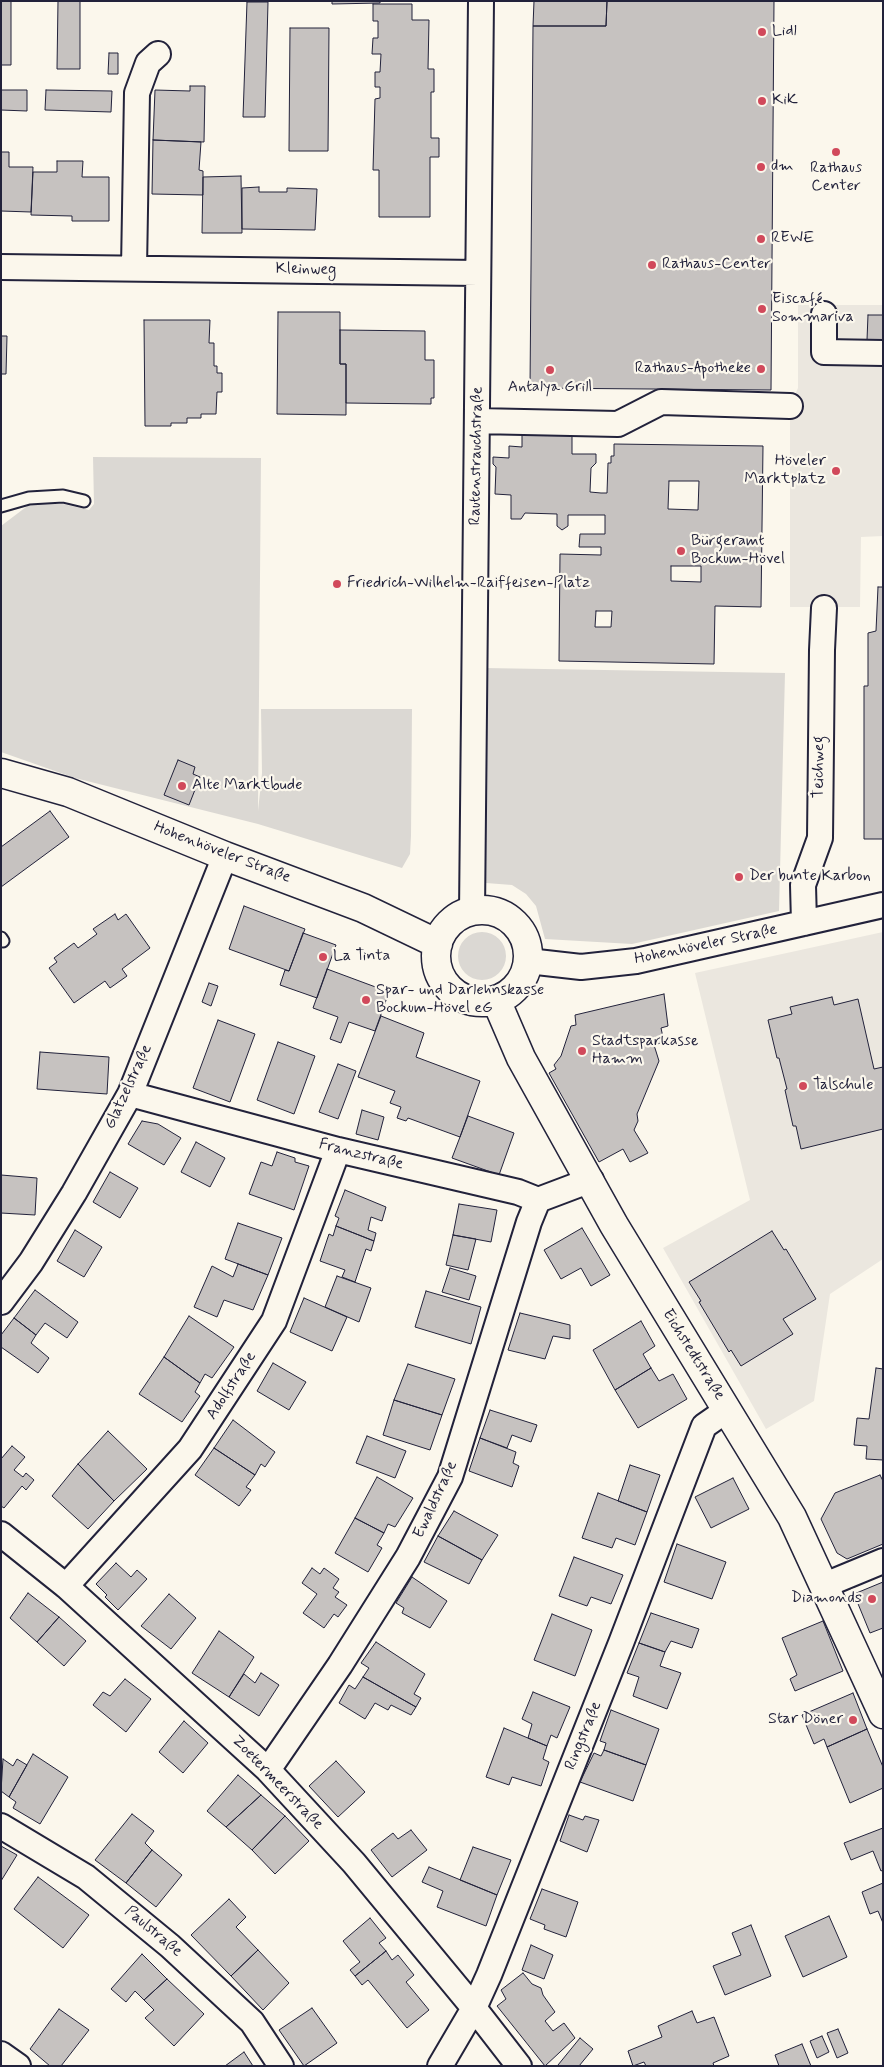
<!DOCTYPE html>
<html>
<head>
<meta charset="utf-8">
<style>
	body { margin:0 }
	#map { position:relative; width:884px; height:2067px; overflow:hidden; background:#fbf7ec; font-family:Mynerve,sans-serif }
	canvas { display:block }
	.frame { position:absolute; inset:0; border:2px solid #22223b; pointer-events:none }
</style>
</head>
<body>
<div id="map">
<canvas width="884" height="2067"></canvas>
<div class="frame"></div>
</div>
<script>
const g = document.querySelector('canvas').getContext('2d');
g.lineJoin = 'round';
function fill(path, color) {
  g.fillStyle = color;
  g.fill(path, 'evenodd');
}
function shape(rows) {
  const path = new Path2D();
  for (const r of rows) {
    if (r.length === 3) {
      path.moveTo(r[0] + r[2], r[1]);
      path.arc(r[0], r[1], r[2], 0, 2 * Math.PI);
      continue;
    }
    path.moveTo(r[0], r[1]);
    for (let i = 2; i < r.length; i += 2) path.lineTo(r[i], r[i + 1]);
  }
  return path;
}
function trace(path, color, width, dash) {
  g.strokeStyle = color;
  g.lineWidth = width;
  g.lineCap = dash ? 'butt' : 'round';
  g.setLineDash(dash || []);
  g.stroke(path);
}
function drawText(font, color, halo, rows, align = 'center') {
  g.font = font + ' Mynerve,sans-serif';
  g.lineWidth = 4.5;
  g.setLineDash([]);
  g.textBaseline = 'middle';
  g.strokeStyle = halo;
  g.fillStyle = color;
  for (const [text, x, y, turn = 0] of rows) {
    g.save();
    g.translate(x, y);
    g.rotate((+turn || 0) * Math.PI / 180);
    g.textAlign = isNaN(turn) ? turn : align;
    if (halo) g.strokeText(text, 0, 0);
    g.fillText(text, 0, 0);
    g.restore();
  }
}
fill(shape([
	[798,305,883,305,883,536,861,537,860,607,790,607,790,406,798,388],
	[883,932,883,1259,830,1294,814,1401,766,1429,663,1248,750,1200,695,973]
]), '#ebe7df');
fill(shape([
	[93,457,261,458,258,811,262,773,261,709,412,709,411,836,410,854,402,868,258,824,75,778,1,752,1,526,30,504,63,504,89,510,94,504],
	[484,668,785,673,779,911,632,944,545,939,536,906,526,894,512,885,486,883],
	[482,956,24]
]), '#dbd8d3');
const building = shape([
	[1,1,11,1,11,65,1,65,1,1],
	[58,1,80,1,80,69,57,69,58,1],
	[332,1,380,1,380,3,332,4,332,1],
	[534,1,607,1,606,26,533,26,534,1],
	[607,1,774,1,771,390,530,388,533,26,606,26,607,1],
	[247,2,268,2,265,117,243,117,247,2],
	[373,4,412,4,412,20,429,20,428,69,434,69,434,92,431,92,431,138,439,138,439,157,430,157,430,217,379,217,379,170,373,170,375,99,380,98,380,87,375,87,375,72,380,72,381,54,372,54,373,38,378,38,378,21,373,21,373,4],
	[290,28,329,28,328,151,289,151,290,28],
	[109,53,118,53,118,74,108,74,109,53],
	[190,86,205,86,204,142,153,140,155,90,190,91,190,86],
	[1,90,27,90,27,111,1,110,1,90],
	[46,90,112,91,111,112,45,110,46,90],
	[153,140,201,142,199,170,203,171,203,195,152,194,153,140],
	[1,152,9,152,9,167,33,167,31,212,1,211,1,152],
	[57,161,83,161,82,177,109,177,109,221,72,221,72,216,31,215,33,172,57,172,57,161],
	[241,176,242,233,202,233,203,177,241,176],
	[259,187,259,192,287,192,287,188,317,189,315,230,242,229,242,188,259,187],
	[278,312,340,312,340,364,346,364,346,415,277,414,278,312],
	[868,315,883,315,883,340,867,340,868,315],
	[144,320,210,320,209,343,214,343,214,366,217,366,217,373,222,373,222,392,217,392,216,414,201,414,201,418,187,418,187,423,171,423,171,426,145,426,144,320],
	[340,330,425,331,425,360,434,360,434,398,431,398,431,404,346,403,346,364,340,364,340,330],
	[1,336,7,336,6,374,1,374,1,336],
	[522,434,572,435,572,454,596,454,596,463,591,468,590,492,601,493,607,493,608,463,611,463,611,456,614,456,614,444,763,446,761,607,715,606,714,664,559,661,560,554,601,555,601,547,579,547,580,534,605,534,605,515,568,515,568,526,562,530,557,526,557,514,525,513,521,519,511,519,511,495,495,494,496,467,493,464,493,457,509,458,509,446,522,447,522,434],
	[669,481,699,481,698,510,668,509,669,481],
	[671,566,701,566,701,582,671,581,671,566],
	[596,611,612,611,611,627,595,627,596,611],
	[878,587,883,587,883,839,864,839,864,686,868,686,868,633,876,631,878,587],
	[178,760,195,767,193,774,200,777,189,805,164,795,178,760],
	[50,811,69,837,1,887,1,847,50,811],
	[244,906,305,929,289,971,229,949,244,906],
	[115,914,118,920,126,914,150,948,122,969,127,976,110,988,105,981,74,1003,49,968,57,962,54,958,74,943,78,948,97,934,93,929,115,914],
	[303,933,336,945,317,998,280,985,285,970,289,971,303,933],
	[327,969,389,992,375,1031,349,1022,341,1043,330,1039,338,1017,313,1008,327,969],
	[209,983,218,986,211,1006,202,1002,209,983],
	[664,994,668,1026,661,1028,664,1042,654,1045,659,1061,637,1114,638,1121,634,1130,648,1153,630,1162,623,1149,599,1162,549,1073,556,1069,554,1065,561,1056,571,1026,576,1025,575,1015,664,994],
	[832,997,834,1005,858,999,874,1069,883,1067,883,1129,801,1149,796,1126,793,1126,785,1090,787,1089,779,1058,777,1058,768,1020,792,1014,790,1007,832,997],
	[381,1016,424,1033,416,1057,480,1081,460,1137,408,1118,406,1121,397,1118,401,1107,390,1103,395,1091,358,1077,381,1016],
	[218,1020,255,1034,230,1102,193,1088,218,1020],
	[278,1042,315,1056,294,1114,257,1100,278,1042],
	[40,1052,109,1057,107,1094,37,1089,40,1052],
	[338,1064,356,1071,338,1119,319,1112,338,1064],
	[362,1110,384,1117,378,1140,356,1134,362,1110],
	[468,1116,514,1133,499,1175,452,1158,468,1116],
	[142,1121,158,1124,181,1138,164,1165,128,1144,142,1121],
	[196,1142,225,1158,210,1187,181,1172,196,1142],
	[277,1152,295,1158,295,1162,309,1166,294,1210,249,1194,261,1162,272,1166,277,1152],
	[110,1172,138,1188,120,1218,93,1202,110,1172],
	[1,1175,37,1178,35,1215,1,1213,1,1175],
	[345,1190,386,1207,382,1221,371,1217,368,1230,376,1233,374,1241,336,1226,339,1218,335,1216,345,1190],
	[459,1204,497,1210,491,1242,453,1235,459,1204],
	[238,1223,282,1238,268,1275,225,1259,238,1223],
	[336,1226,374,1241,371,1251,366,1249,355,1282,342,1277,345,1270,320,1261,329,1234,333,1236,336,1226],
	[582,1228,610,1275,591,1286,581,1268,561,1279,544,1250,582,1228],
	[75,1230,102,1247,84,1277,57,1261,75,1230],
	[772,1231,784,1250,786,1249,816,1299,783,1319,793,1334,741,1366,731,1350,729,1352,699,1302,701,1301,689,1282,772,1231],
	[453,1235,476,1239,468,1270,446,1265,453,1235],
	[238,1264,268,1275,253,1310,224,1300,217,1317,194,1307,212,1266,233,1277,238,1264],
	[450,1268,476,1276,469,1300,442,1292,450,1268],
	[337,1276,371,1288,359,1322,325,1307,337,1276],
	[35,1290,78,1322,67,1338,45,1323,36,1335,14,1318,35,1290],
	[426,1291,481,1307,471,1344,415,1327,426,1291],
	[304,1298,347,1317,332,1351,290,1332,304,1298],
	[520,1313,570,1325,570,1339,553,1336,545,1359,508,1350,520,1313],
	[189,1316,234,1347,212,1378,205,1374,200,1383,164,1357,189,1316],
	[14,1318,36,1335,31,1343,49,1358,38,1373,1,1347,1,1335,14,1318],
	[641,1321,655,1346,643,1354,651,1368,615,1390,593,1350,641,1321],
	[164,1357,200,1383,195,1392,200,1396,182,1422,139,1394,164,1357],
	[273,1363,306,1382,289,1410,257,1391,273,1363],
	[408,1364,455,1379,442,1415,394,1400,408,1364],
	[651,1368,659,1381,673,1374,687,1399,638,1428,615,1390,651,1368],
	[876,1368,883,1369,883,1460,866,1459,867,1446,854,1445,857,1418,869,1419,876,1368],
	[394,1400,442,1415,430,1450,383,1435,394,1400],
	[490,1410,537,1425,531,1442,512,1435,507,1448,480,1438,490,1410],
	[233,1420,275,1452,265,1467,261,1464,255,1475,214,1448,233,1420],
	[108,1431,147,1469,114,1501,78,1464,108,1431],
	[367,1436,406,1451,395,1478,356,1463,367,1436],
	[480,1438,516,1452,513,1463,519,1466,512,1487,469,1471,480,1438],
	[12,1446,25,1457,14,1470,23,1477,26,1473,34,1480,26,1490,22,1486,4,1508,1,1506,1,1459,12,1446],
	[214,1448,255,1475,246,1487,251,1490,239,1506,195,1475,214,1448],
	[78,1464,114,1501,88,1529,52,1496,78,1464],
	[630,1465,660,1475,647,1512,618,1501,630,1465],
	[880,1475,883,1481,883,1544,847,1559,837,1553,821,1519,835,1493,880,1475],
	[377,1477,413,1498,395,1527,388,1524,384,1533,355,1518,377,1477],
	[733,1478,749,1509,711,1528,695,1497,733,1478],
	[598,1493,647,1512,635,1545,616,1538,612,1548,582,1538,598,1493],
	[454,1511,498,1535,482,1560,438,1536,454,1511],
	[355,1518,384,1533,377,1545,382,1548,368,1572,335,1553,355,1518],
	[438,1536,482,1560,469,1584,424,1562,438,1536],
	[677,1544,726,1562,712,1599,664,1582,677,1544],
	[574,1557,623,1575,611,1604,591,1597,587,1606,559,1596,574,1557],
	[116,1563,131,1577,137,1570,147,1579,118,1610,105,1597,107,1595,96,1584,116,1563],
	[312,1568,320,1574,324,1568,339,1579,333,1588,339,1592,335,1597,347,1605,338,1617,334,1614,324,1628,303,1613,317,1594,302,1583,312,1568],
	[412,1577,447,1601,430,1628,402,1613,404,1608,396,1603,412,1577],
	[883,1582,883,1628,870,1633,854,1594,883,1582],
	[28,1593,59,1617,37,1642,10,1618,28,1593],
	[169,1594,196,1618,171,1649,141,1626,169,1594],
	[651,1613,699,1629,692,1648,671,1641,665,1652,639,1643,651,1613],
	[552,1614,592,1630,575,1676,534,1660,552,1614],
	[59,1617,86,1641,64,1666,37,1642,59,1617],
	[823,1621,843,1671,795,1691,790,1679,797,1675,782,1638,823,1621],
	[219,1631,254,1657,229,1697,192,1673,219,1631],
	[376,1642,425,1674,414,1694,421,1698,416,1707,363,1677,369,1668,361,1663,376,1642],
	[639,1643,665,1652,660,1666,681,1673,667,1709,633,1696,639,1677,627,1673,639,1643],
	[261,1673,279,1685,259,1716,229,1697,244,1674,255,1683,261,1673],
	[363,1677,416,1707,411,1715,391,1705,388,1710,375,1703,365,1719,339,1703,349,1685,355,1689,363,1677],
	[125,1679,151,1699,126,1732,93,1705,103,1692,110,1696,125,1679],
	[533,1692,570,1707,557,1738,551,1735,547,1746,528,1738,532,1724,522,1719,533,1692],
	[853,1693,867,1729,827,1747,824,1739,814,1744,802,1715,853,1693],
	[611,1710,659,1729,646,1765,604,1750,606,1743,600,1741,611,1710],
	[184,1721,208,1743,183,1773,159,1752,184,1721],
	[504,1728,547,1746,543,1759,549,1762,541,1786,512,1777,509,1785,486,1777,504,1728],
	[867,1729,883,1767,883,1788,850,1803,827,1747,867,1729],
	[604,1750,646,1765,633,1801,580,1782,594,1753,601,1756,604,1750],
	[33,1754,68,1777,40,1824,13,1808,16,1802,9,1797,33,1754],
	[3,1759,13,1766,17,1759,27,1765,9,1797,1,1791,3,1759],
	[336,1761,365,1792,338,1817,309,1786,336,1761],
	[238,1775,261,1795,226,1827,207,1811,238,1775],
	[261,1795,285,1816,252,1850,226,1827,261,1795],
	[132,1814,154,1831,145,1843,152,1850,126,1883,95,1860,132,1814],
	[569,1815,583,1820,585,1816,599,1820,587,1852,560,1841,569,1815],
	[285,1816,309,1841,275,1874,252,1850,285,1816],
	[883,1828,883,1870,881,1871,873,1851,851,1860,844,1843,883,1828],
	[411,1830,427,1850,392,1877,371,1850,393,1833,398,1839,411,1830],
	[1,1846,17,1855,1,1881,1,1846],
	[473,1847,511,1860,497,1895,460,1880,473,1847],
	[152,1850,182,1875,156,1907,126,1883,152,1850],
	[429,1867,497,1895,486,1926,437,1907,443,1891,422,1882,429,1867],
	[38,1877,89,1915,63,1948,14,1909,38,1877],
	[883,1883,883,1923,878,1911,870,1914,862,1892,883,1883],
	[542,1889,578,1902,566,1937,544,1929,545,1925,530,1919,542,1889],
	[229,1899,246,1917,236,1927,258,1950,231,1976,191,1935,229,1899],
	[829,1916,847,1957,803,1977,785,1936,829,1916],
	[370,1918,386,1938,379,1943,386,1951,355,1976,350,1970,360,1962,343,1941,370,1918],
	[751,1925,771,1976,725,1995,713,1966,741,1955,732,1933,751,1925],
	[531,1945,553,1955,544,1979,522,1970,531,1945],
	[258,1950,289,1983,263,2010,231,1976,258,1950],
	[386,1951,392,1960,398,1955,414,1975,406,1982,429,2010,407,2028,368,1980,362,1985,355,1976,386,1951],
	[142,1954,167,1979,144,2000,135,1991,126,2002,111,1989,142,1954],
	[523,1973,532,1984,541,1988,543,1995,555,2012,545,2021,553,2031,564,2023,575,2038,545,2066,497,2006,506,1999,501,1990,523,1973],
	[167,1979,204,2014,174,2046,145,2018,154,2010,144,2000,167,1979],
	[312,2008,337,2043,304,2066,279,2030,312,2008],
	[59,2009,89,2030,61,2066,50,2066,30,2049,59,2009],
	[692,2011,697,2023,714,2017,729,2056,713,2063,714,2066,646,2066,644,2062,633,2066,628,2051,662,2037,658,2026,692,2011],
	[838,2029,848,2053,837,2058,827,2033,838,2029],
	[822,2036,829,2052,817,2058,810,2041,822,2036],
	[580,2038,593,2049,579,2066,559,2066,558,2065,580,2038],
	[802,2044,811,2066,779,2066,775,2055,802,2044],
	[244,2052,253,2066,225,2066,244,2052]
]);
fill(building, '#c6c2c0');
trace(building, '#22223b', 1);
const lane = shape([
	[1,506,29,498,63,496,84,501],
	[1,938,3,941]
]);
const street = shape([
	[1,267,478,273],
	[134,268,137,93,148,63,158,54],
	[824,314,824,352,883,353],
	[477,421,618,424,661,402,790,406],
	[472,912,481,1],
	[804,923,803,885,820,838,822,650,824,608],
	[528,961,581,967,636,961,883,905],
	[130,1094,338,1150,518,1192,538,1200,591,1180],
	[1,1302,31,1262,74,1193,130,1094,225,856],
	[1,1534,66,1586,268,1770,354,1863,474,2008,519,2066],
	[825,1585,883,1561],
	[66,1586,190,1449,274,1321,338,1150],
	[268,1770,340,1665,408,1557,450,1477,529,1222,538,1200],
	[1,1826,86,1877,170,1946,252,2022,281,2066],
	[1,2054,18,2066],
	[440,2066,474,2008,489,1975,621,1643,704,1426,727,1410]
]);
const secondary = shape([
	[1,773,68,792,225,856,363,908,438,944],
	[482,956,46],
	[496,1000,521,1058,614,1225,792,1517,883,1714]
]);
trace(lane, '#22223b', 15);
trace(street, '#22223b', 28);
trace(secondary, '#22223b', 31);
trace(lane, '#fbf7ec', 11);
trace(street, '#fbf7ec', 24);
trace(secondary, '#fbf7ec', 28);
for (const [x, y, r, color] of [
	[762,32,5,"#d1495b"],
	[762,101,5,"#d1495b"],
	[836,152,5,"#d1495b"],
	[761,167,5,"#d1495b"],
	[761,239,5,"#d1495b"],
	[652,265,5,"#d1495b"],
	[762,309,5,"#d1495b"],
	[761,369,5,"#d1495b"],
	[550,370,5,"#d1495b"],
	[836,471,5,"#d1495b"],
	[681,551,5,"#d1495b"],
	[337,584,5,"#d1495b"],
	[182,786,5,"#d1495b"],
	[739,877,5,"#d1495b"],
	[323,957,5,"#d1495b"],
	[366,1000,5,"#d1495b"],
	[582,1051,5,"#d1495b"],
	[803,1086,5,"#d1495b"],
	[872,1599,5,"#d1495b"],
	[853,1720,5,"#d1495b"]
]) {
  const dot = new Path2D();
  dot.arc(x, y, r, 0, 2 * Math.PI);
  g.fillStyle = color;
  g.fill(dot);
  trace(dot, '#fbf7ec', 2);
}
drawText('16px', '#22223b', '#fbf7ec', [
	["Lidl",772,32],
	["KiK",772,101],
	["dm",771,167],
	["Rathaus",836,169,"center"],
	["Center",836,187,"center"],
	["REWE",771,239],
	["Rathaus-Center",662,265],
	["Eiscafé",772,300],
	["Sommariva",772,318],
	["Rathaus-Apotheke",751,369,"right"],
	["Antalya Grill",550,388,"center"],
	["Höveler",826,462,"right"],
	["Marktplatz",826,480,"right"],
	["Bürgeramt",691,542],
	["Bockum-Hövel",691,560],
	["Friedrich-Wilhelm-Raiffeisen-Platz",347,584],
	["Alte Marktbude",192,786],
	["Der bunte Karbon",749,877],
	["La Tinta",333,957],
	["Spar- und Darlehnskasse",376,991],
	["Bockum-Hövel eG",376,1009],
	["Stadtsparkasse",592,1042],
	["Hamm",592,1060],
	["Talschule",813,1086],
	["Diamonds",862,1599,"right"],
	["Star Döner",843,1720,"right"]
], 'left');
drawText('16px', '#22223b', '#fbf7ec', [
	["Kleinweg",306,270,1],
	["Rautenstrauchstraße",477,456,-89],
	["Teichweg",820,767,-90],
	["Hohenhöveler Straße",222,853,21],
	["Hohenhöveler Straße",706,945,-12],
	["Glatzelstraße",129,1087,-65],
	["Franzstraße",361,1155,14],
	["Eichstedtstraße",693,1355,58],
	["Adolfstraße",232,1386,-57],
	["Ewaldstraße",436,1500,-65],
	["Ringstraße",584,1736,-68],
	["Zoetermeerstraße",277,1783,46],
	["Paulstraße",153,1932,40]
]);
</script>
</body>
</html>
